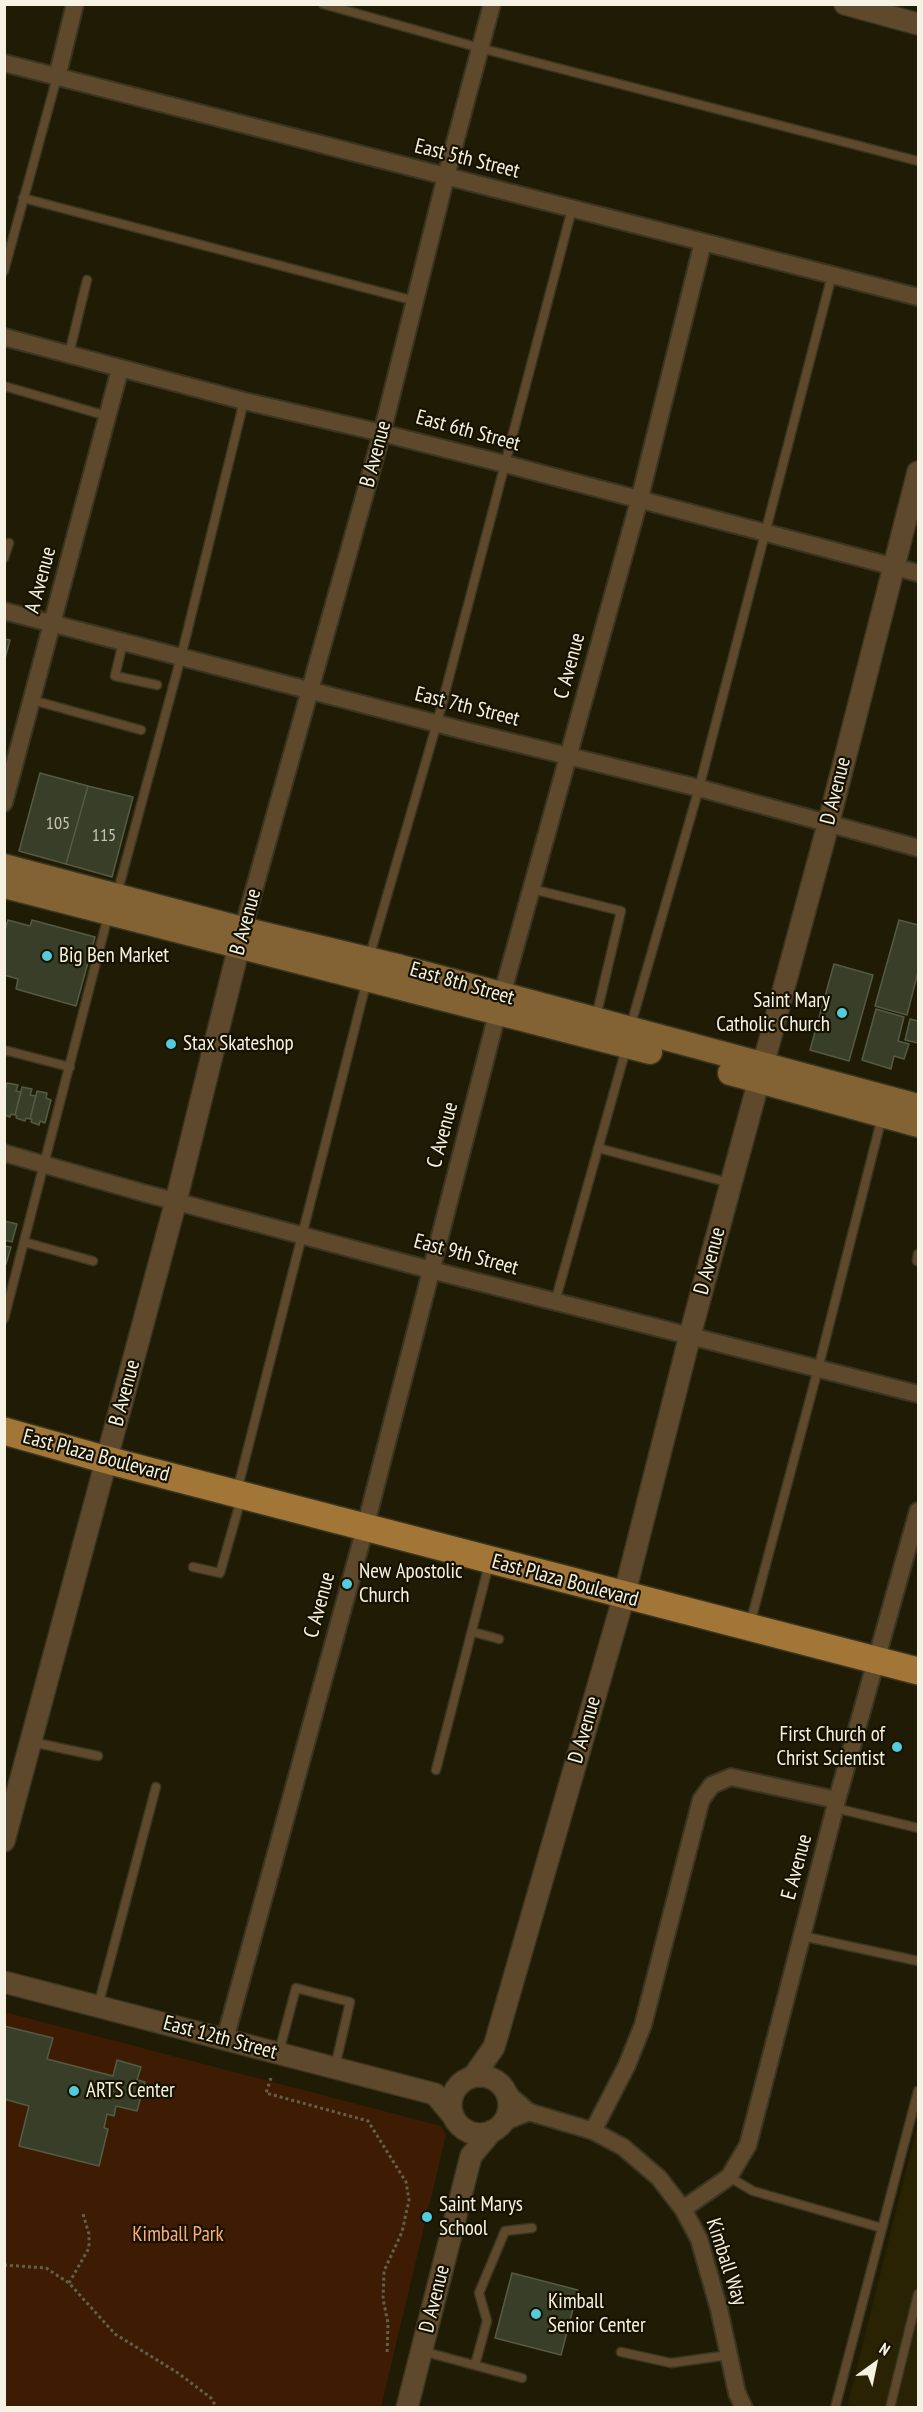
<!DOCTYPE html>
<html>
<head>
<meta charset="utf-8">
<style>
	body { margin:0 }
	#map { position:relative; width:923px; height:2412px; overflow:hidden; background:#201b05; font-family:"PT Sans Narrow",sans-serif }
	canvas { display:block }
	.frame { position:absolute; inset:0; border:6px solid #f5f2e4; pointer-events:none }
	.north { position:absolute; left:845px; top:2334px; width:60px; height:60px; -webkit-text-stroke:4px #171200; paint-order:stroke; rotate:33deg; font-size:16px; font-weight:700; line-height:24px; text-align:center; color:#f5f2e4 }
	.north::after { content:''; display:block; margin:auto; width:21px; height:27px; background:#f5f2e4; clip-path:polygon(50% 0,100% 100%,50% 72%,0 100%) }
</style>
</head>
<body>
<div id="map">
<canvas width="923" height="2412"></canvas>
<div class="frame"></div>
<div class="north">N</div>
</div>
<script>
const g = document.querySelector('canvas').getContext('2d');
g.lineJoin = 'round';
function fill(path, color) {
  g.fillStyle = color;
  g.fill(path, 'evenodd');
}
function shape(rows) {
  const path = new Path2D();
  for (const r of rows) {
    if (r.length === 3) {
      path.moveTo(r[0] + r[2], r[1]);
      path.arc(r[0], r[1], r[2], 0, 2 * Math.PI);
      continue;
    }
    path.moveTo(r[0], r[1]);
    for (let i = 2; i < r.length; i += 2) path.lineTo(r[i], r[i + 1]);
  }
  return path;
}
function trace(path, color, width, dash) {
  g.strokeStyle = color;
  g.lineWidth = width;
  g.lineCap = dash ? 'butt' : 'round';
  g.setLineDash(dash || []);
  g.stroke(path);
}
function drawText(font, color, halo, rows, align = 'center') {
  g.font = font + ' "PT Sans Narrow",sans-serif';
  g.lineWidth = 4.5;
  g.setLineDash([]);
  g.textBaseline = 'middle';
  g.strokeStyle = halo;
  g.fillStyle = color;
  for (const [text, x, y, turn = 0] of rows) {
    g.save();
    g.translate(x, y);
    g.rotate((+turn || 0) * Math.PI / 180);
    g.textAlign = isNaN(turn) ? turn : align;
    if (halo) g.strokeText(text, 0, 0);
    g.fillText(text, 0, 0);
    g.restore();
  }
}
fill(shape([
	[918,2123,918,2407,847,2407]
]), '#292203');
fill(shape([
	[4,2012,441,2126,446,2135,381,2407,5,2407]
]), '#3d1c03');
const building = shape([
	[4,639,10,640,4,662,4,639],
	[40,773,88,786,66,864,19,851,40,773],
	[88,786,133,797,112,877,66,864,88,786],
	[8,920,30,926,32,920,95,937,76,1006,16,989,18,979,4,975,4,933,8,920],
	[899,920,918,925,918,972,907,1015,875,1006,899,920],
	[834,964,873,975,849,1061,810,1050,834,964],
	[876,1009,904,1017,898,1041,909,1044,904,1059,894,1056,891,1069,862,1060,876,1009],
	[910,1019,918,1021,918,1043,905,1040,910,1019],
	[7,1083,18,1085,16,1091,21,1092,15,1115,11,1114,10,1117,4,1115,4,1094,7,1083],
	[22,1087,32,1089,30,1095,36,1096,30,1119,26,1118,25,1121,16,1118,17,1116,15,1115,22,1087],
	[37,1091,47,1093,46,1098,51,1100,45,1123,40,1121,39,1125,31,1122,32,1119,30,1119,37,1091],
	[4,1221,17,1224,12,1242,4,1240,4,1221],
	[4,1246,11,1247,6,1264,4,1264,4,1246],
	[4,2026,53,2038,47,2059,113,2076,117,2060,141,2067,137,2080,145,2082,137,2111,116,2106,114,2116,107,2114,104,2128,108,2129,99,2166,19,2146,29,2106,4,2099,4,2026],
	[512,2273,578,2290,561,2355,495,2338,512,2273]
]);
fill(building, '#383e27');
trace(building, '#555b43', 1.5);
const service = shape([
	[323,4,480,48,918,161],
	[23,198,415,301],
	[4,271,57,77],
	[69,354,87,280],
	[4,386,107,416],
	[4,558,9,543],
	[123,642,115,676,157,685],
	[32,700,141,730],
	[532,889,621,911,596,1017],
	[117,894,181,657,244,401],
	[369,958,437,723,572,209],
	[630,1028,699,788,832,275],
	[4,1050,70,1067],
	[598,1148,730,1183],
	[24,1242,93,1261],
	[918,1254,917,1261,918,1261],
	[555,1302,626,1049],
	[4,1319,108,916],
	[237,1491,367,980],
	[193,1567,220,1573,241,1499],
	[750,1624,818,1369,882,1117],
	[473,1632,499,1639],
	[32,1742,98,1756],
	[436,1770,489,1564],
	[835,1808,918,1828],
	[802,1936,918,1961],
	[98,2006,156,1787],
	[279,2052,296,1988,350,2002,335,2067],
	[729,2177,753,2191,882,2228],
	[422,2351,522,2378],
	[621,2352,671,2363,729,2355],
	[475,2365,487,2321,479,2293,505,2231,532,2228],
	[835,2408,918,2091],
	[890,2408,918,2294]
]);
const minor = shape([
	[4,63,918,297],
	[57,77,75,4],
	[4,337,244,401,382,433,513,466,918,573],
	[4,611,462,730,699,788,918,848],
	[4,803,120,369],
	[243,929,382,433,446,176,492,4],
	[4,1153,144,1193,431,1270,918,1394],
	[225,2039,365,1528,502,995,639,501,703,242],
	[506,2092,529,2112,593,2131,623,2147,659,2178,683,2209,699,2239,719,2309,737,2393,744,2408],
	[504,2122,529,2112],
	[593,2131,627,2065,643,2025,701,1800,712,1785,731,1777,837,1800],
	[683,2209,729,2177,748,2145,837,1800,918,1511]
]);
const tertiary = shape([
	[845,4,918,24],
	[4,1841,176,1201,243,930],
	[4,1982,435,2094,454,2117],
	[480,2105,29],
	[473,2077,494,2047,624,1596,690,1335,828,825,918,472],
	[407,2408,471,2156,492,2131]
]);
const secondary = shape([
	[4,866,243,929,401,967,918,1106],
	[4,886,650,1052],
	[730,1073,918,1125]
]);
const primary = shape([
	[4,1431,107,1460,918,1671]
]);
trace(service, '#3a3520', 11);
trace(minor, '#3a3520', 20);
trace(tertiary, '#3a3520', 24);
trace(secondary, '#3a3520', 27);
trace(primary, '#3a3520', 30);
trace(shape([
	[271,2078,266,2093,368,2121,406,2182,409,2200,402,2232,384,2271,383,2299,388,2323,387,2355],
	[4,2197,4,2202],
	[4,2265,46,2268,69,2283,115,2334,178,2373,211,2398,217,2408],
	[69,2283,89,2248,89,2234,83,2214]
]), '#645f4c', 3, [3, 3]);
trace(service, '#5e492c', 8);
trace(minor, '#5e492c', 16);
trace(tertiary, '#5e492c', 21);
trace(secondary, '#836333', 24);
trace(primary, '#a17636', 27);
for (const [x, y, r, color] of [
	[47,956,6,"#53cbda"],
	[842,1013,6,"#53cbda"],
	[171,1044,6,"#53cbda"],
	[347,1584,6,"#53cbda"],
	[897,1747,6,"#53cbda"],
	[74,2091,6,"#53cbda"],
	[427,2217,6,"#53cbda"],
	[536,2314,6,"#53cbda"]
]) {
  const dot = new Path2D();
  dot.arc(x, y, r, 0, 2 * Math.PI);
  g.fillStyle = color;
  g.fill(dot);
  trace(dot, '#171200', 2);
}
drawText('18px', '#c6c5b5', null, [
	["105",58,824],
	["115",104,836]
]);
drawText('21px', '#f5f2e4', '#171200', [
	["East 5th Street",467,159,14],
	["East 6th Street",468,431,15],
	["B Avenue",376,454,-75],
	["A Avenue",41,580,-75],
	["C Avenue",570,666,-75],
	["East 7th Street",467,707,14],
	["D Avenue",836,791,-76],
	["B Avenue",246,922,-75],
	["East 8th Street",462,984,16],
	["C Avenue",443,1135,-75],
	["East 9th Street",466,1255,15],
	["D Avenue",710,1261,-75],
	["B Avenue",125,1393,-75],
	["East Plaza Boulevard",96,1456,15],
	["East Plaza Boulevard",565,1581,15],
	["C Avenue",320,1605,-75],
	["D Avenue",585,1730,-74],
	["E Avenue",797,1867,-75],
	["East 12th Street",220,2038,15],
	["Kimball Way",726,2262,72],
	["D Avenue",435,2299,-76]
]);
drawText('21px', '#f5f2e4', '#171200', [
	["Big Ben Market",59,956],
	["Saint Mary",830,1001,"right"],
	["Catholic Church",830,1025,"right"],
	["Stax Skateshop",183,1044],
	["New Apostolic",359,1572],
	["Church",359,1596],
	["First Church of",885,1735,"right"],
	["Christ Scientist",885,1759,"right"],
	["ARTS Center",86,2091],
	["Saint Marys",439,2205],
	["School",439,2229],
	["Kimball",548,2302],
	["Senior Center",548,2326]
], 'left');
drawText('21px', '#fbac78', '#171200', [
	["Kimball Park",178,2235]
]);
</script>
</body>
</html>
